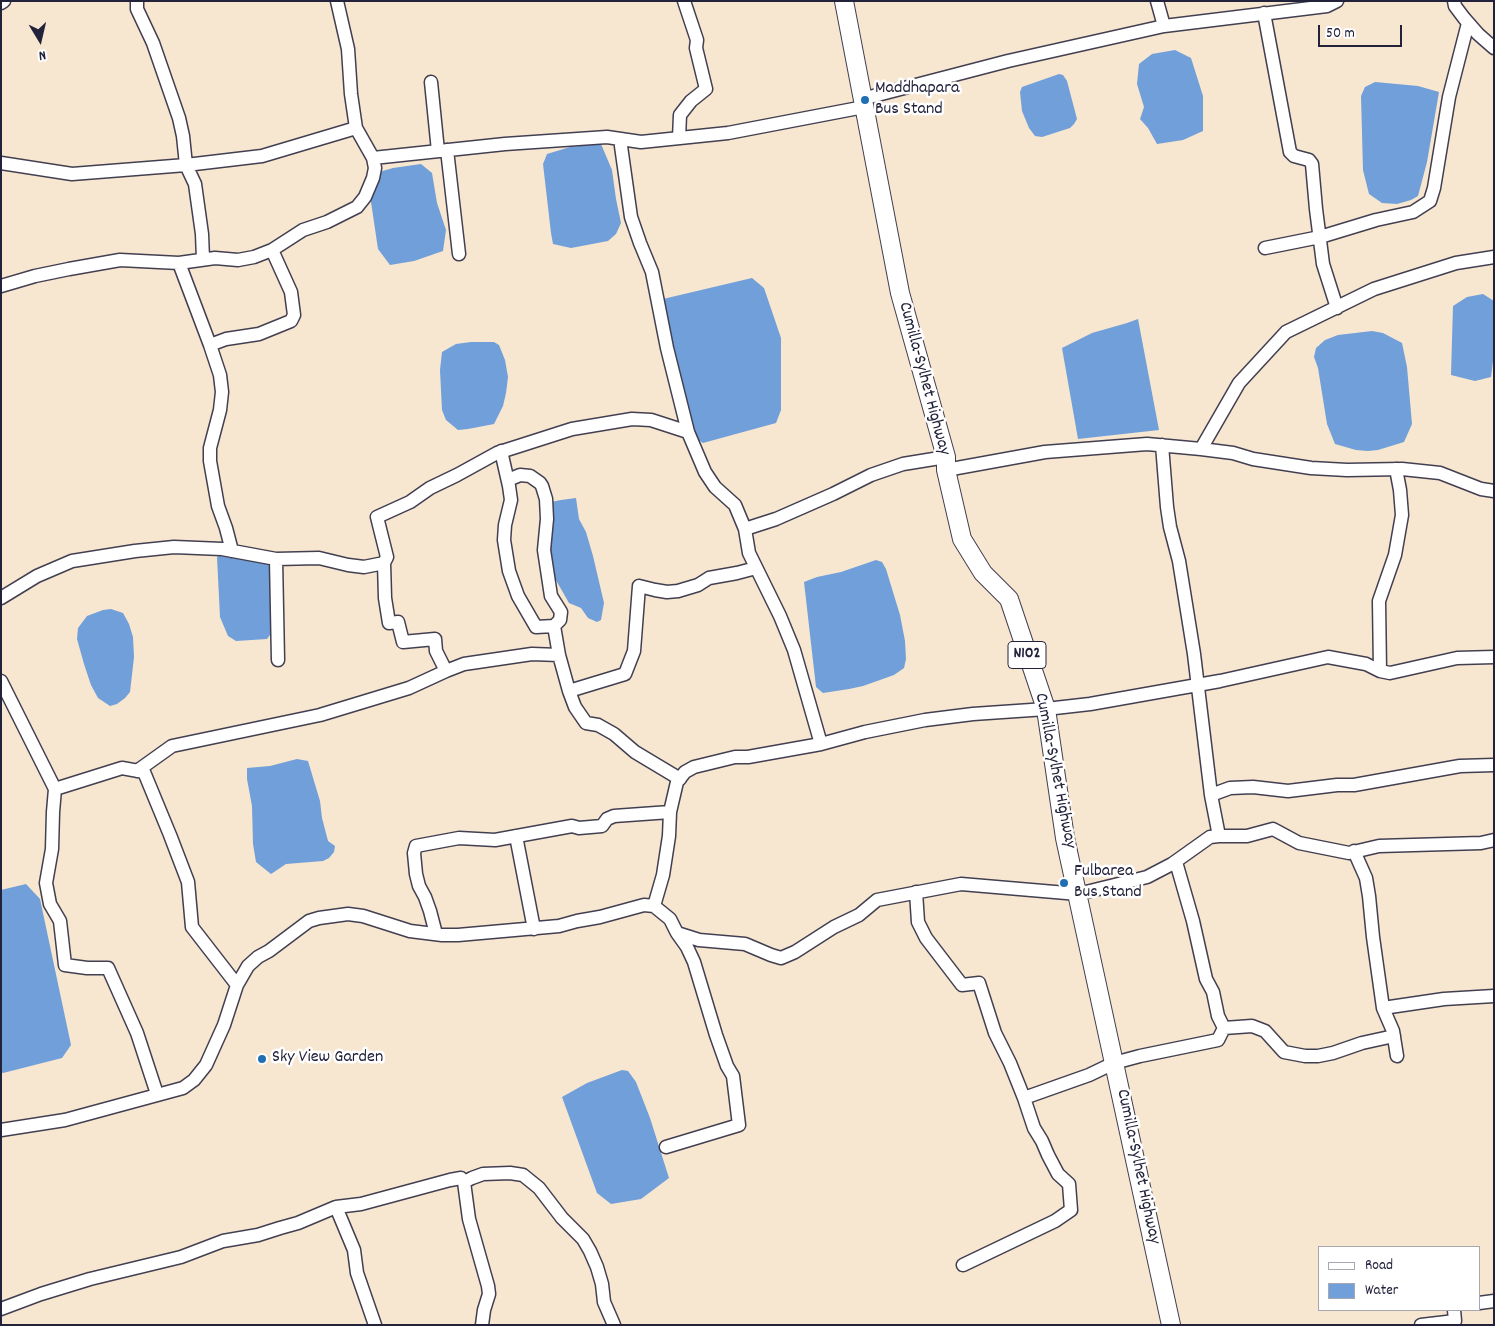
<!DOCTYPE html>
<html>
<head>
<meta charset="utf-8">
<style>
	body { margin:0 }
	#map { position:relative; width:1495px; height:1326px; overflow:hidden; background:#f7e6d0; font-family:Dekko,sans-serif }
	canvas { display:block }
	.frame { position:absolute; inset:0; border:2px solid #22223b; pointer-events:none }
	.legend { position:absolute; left:1318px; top:1246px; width:162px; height:65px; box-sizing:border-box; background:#fff; border:1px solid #a7a7b1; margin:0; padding:6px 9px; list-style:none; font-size:15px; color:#22223b }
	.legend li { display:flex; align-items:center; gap:10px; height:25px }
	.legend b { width:25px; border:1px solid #a7a7b1 }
	.north { position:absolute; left:15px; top:15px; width:50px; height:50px; -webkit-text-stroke:4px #fff; paint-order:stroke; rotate:171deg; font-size:14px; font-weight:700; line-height:20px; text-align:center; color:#22223b }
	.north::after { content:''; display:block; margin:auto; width:18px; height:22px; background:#22223b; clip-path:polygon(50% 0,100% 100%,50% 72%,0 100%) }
	.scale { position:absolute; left:1318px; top:25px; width:84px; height:22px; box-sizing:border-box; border:2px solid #22223b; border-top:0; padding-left:6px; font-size:15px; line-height:18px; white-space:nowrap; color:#22223b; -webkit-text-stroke:4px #fff; paint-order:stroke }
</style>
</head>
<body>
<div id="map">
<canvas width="1495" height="1326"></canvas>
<div class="frame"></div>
<ul class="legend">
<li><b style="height:6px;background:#fff"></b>Road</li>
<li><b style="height:14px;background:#709fd9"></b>Water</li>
</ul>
<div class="north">N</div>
<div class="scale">50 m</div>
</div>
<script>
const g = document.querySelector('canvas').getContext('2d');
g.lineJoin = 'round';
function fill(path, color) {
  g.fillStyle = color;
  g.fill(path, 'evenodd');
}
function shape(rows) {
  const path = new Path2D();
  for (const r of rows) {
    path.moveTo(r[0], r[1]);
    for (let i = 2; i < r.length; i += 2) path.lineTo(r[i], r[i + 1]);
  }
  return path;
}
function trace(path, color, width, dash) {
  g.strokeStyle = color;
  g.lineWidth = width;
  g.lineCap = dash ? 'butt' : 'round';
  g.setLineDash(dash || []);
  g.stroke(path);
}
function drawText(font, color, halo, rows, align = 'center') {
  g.font = font + ' Dekko,sans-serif';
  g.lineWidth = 5;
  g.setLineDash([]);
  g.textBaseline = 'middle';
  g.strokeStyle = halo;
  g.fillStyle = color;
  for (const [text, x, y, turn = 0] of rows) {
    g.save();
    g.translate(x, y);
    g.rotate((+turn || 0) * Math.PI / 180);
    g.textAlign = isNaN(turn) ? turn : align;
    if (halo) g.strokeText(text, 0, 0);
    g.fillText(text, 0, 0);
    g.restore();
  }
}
fill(shape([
	[1175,50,1191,58,1203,96,1203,131,1183,140,1157,144,1148,128,1140,119,1144,107,1137,84,1139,64,1152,54],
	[1059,74,1063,75,1067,81,1077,119,1074,124,1070,128,1042,137,1035,136,1029,128,1022,111,1020,92,1022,87],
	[1375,82,1418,86,1439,92,1427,162,1418,196,1411,200,1397,204,1382,203,1369,194,1363,170,1361,96,1365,87],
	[601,144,612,170,616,199,621,223,616,234,608,241,571,248,553,244,551,233,543,164,547,154,570,147],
	[421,164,432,173,437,203,446,230,443,251,414,261,390,265,378,249,371,202,373,189,379,172,393,168],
	[752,278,764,288,781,338,781,410,776,423,703,443,693,437,660,306,663,299],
	[1483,294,1494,301,1493,361,1491,377,1475,381,1451,375,1453,306,1467,297],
	[1138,319,1159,430,1078,439,1062,348,1092,333,1127,323],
	[1372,331,1383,333,1402,343,1407,367,1412,424,1404,442,1378,450,1368,451,1356,450,1335,444,1327,424,1318,368,1314,357,1316,348,1325,340,1338,335],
	[471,342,494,342,499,345,505,360,508,377,506,393,503,406,494,424,468,429,458,430,446,420,442,410,440,370,442,352,456,344],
	[576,498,579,519,586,532,593,556,604,603,601,620,597,622,588,618,581,608,569,603,549,568,551,502,561,500],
	[220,555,236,555,273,564,271,626,270,635,267,639,236,641,228,636,220,617,217,557],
	[876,560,882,562,886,569,900,615,905,641,906,659,904,668,894,675,863,686,849,689,823,693,816,687,804,582,817,577,841,572],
	[111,609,123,613,129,624,133,637,134,657,130,692,125,698,117,704,110,706,98,698,91,685,84,664,77,639,78,628,87,616,103,610],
	[297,759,308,761,320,801,322,818,328,841,335,846,334,852,329,858,323,861,286,864,271,874,256,862,253,844,252,806,247,779,247,768,270,766],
	[26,884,40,899,71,1045,62,1058,3,1073,1,1072,1,890],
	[622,1070,628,1071,636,1082,650,1118,669,1178,641,1199,611,1204,597,1193,562,1097,587,1083]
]), '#709fd9');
const minor = shape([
	[137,1,137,9,153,43,179,118,183,136,186,165,195,184,202,234,203,259],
	[337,1,348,49,351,94,356,128],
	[1157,1,1164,26],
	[1454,1,1455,6,1464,18,1478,34,1494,48],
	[1,3,4,1],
	[1264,13,1290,152,1294,156,1309,160,1312,164,1316,209,1323,264,1337,308],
	[431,82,438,151],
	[862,99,1008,61,1164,26,1327,6,1337,1],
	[679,138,680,115,691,101,706,89,696,48,697,40,684,1],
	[620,139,631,217,640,243,652,272,667,348,688,432,705,472,715,487,735,505,745,529,749,553,780,616,794,650,821,744],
	[447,150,459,254],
	[1,163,72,174,186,165,262,156,356,128,373,158,505,144,607,137,641,142,728,133,864,107],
	[1265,248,1320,237,1376,220,1413,212,1430,201,1434,188,1449,97,1468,23],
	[179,263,210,345],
	[1,286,35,276,69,269,120,260,179,263,215,258,238,260,254,257,272,250,303,230,327,222,357,207,365,197,373,178,375,168,373,158],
	[1162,445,1167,507,1170,527,1179,561,1194,654,1211,795,1219,836],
	[1201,449,1233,453,1253,459,1311,468,1347,470,1402,469,1440,473,1481,489,1494,491],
	[501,451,509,486,511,500,505,525,504,540,509,571,518,596,536,627,554,626,559,655],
	[946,470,1045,452,1147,444,1201,449,1239,383,1286,332,1374,289,1456,263,1494,257],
	[508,480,520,475,530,476,540,483,542,486,546,499,547,519,544,550,551,596,561,612,560,620,554,626],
	[745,529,776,519,833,494,871,475,903,464,946,457],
	[232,551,226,528,218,506,210,461,210,448,220,410,222,392,220,375,210,345,226,339,259,334,291,321,294,315,291,292,272,250],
	[276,559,278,660],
	[384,563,385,598,389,623,398,622,403,642,435,639,436,651,446,671,464,664,532,654,559,655,569,691],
	[1,598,37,576,72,561,135,551,174,547,222,549,276,559,319,558,348,565,364,567,384,563,387,557,377,517,410,502,430,488,457,475,497,453,572,429,632,419,651,420,688,432],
	[1380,671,1379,601,1395,555,1402,515,1400,490,1396,469],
	[1,681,55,789,122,768,144,772,170,835,188,882,192,927,237,985],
	[137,771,172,746,320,715,409,688,446,671],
	[680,779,635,752,614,734,598,725,586,723,575,707,569,691,625,674,634,651,639,586,655,590,667,592,678,591,698,585,709,578,737,573,756,568],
	[55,789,53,812,52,849,46,883,50,904,60,921,65,965,87,968,108,968,137,1033,157,1094],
	[1211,795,1230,788,1253,787,1288,791,1337,785,1354,785,1460,766,1494,765],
	[516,836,534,929],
	[1354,851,1366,878,1369,896,1373,937,1383,1008,1393,1031,1397,1056],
	[1176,862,1193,921,1206,979,1213,992,1218,1016,1224,1028,1252,1026,1265,1031,1284,1052,1305,1056,1318,1056,1333,1053,1362,1043,1394,1036],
	[916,892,918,922,926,938,962,985,979,983,995,1033,1010,1063,1024,1098],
	[654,906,663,875,669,836,670,812,677,782,685,772,694,767,735,757,748,757,821,744,865,732,925,720,973,714,1046,709,1090,704,1220,681,1328,657,1366,664,1380,671,1390,673,1457,658,1494,657],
	[436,934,430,911,425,897,419,886,416,874,414,853,416,846,459,838,495,840,572,826,579,828,602,826,607,819,614,816,670,812],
	[1383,1008,1444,999,1494,996],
	[1,1130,65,1120,183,1088,194,1080,206,1065,224,1025,237,985,248,966,258,957,269,951,309,921,319,918,348,914,363,916,410,931,442,935,458,935,559,926,577,921,600,917,644,905,654,906,670,919,677,933,699,940,745,944,771,955,781,958,795,952,834,927,859,915,877,900,961,884,1078,894,1147,877,1172,864,1210,837,1219,836,1247,836,1273,829,1299,843,1349,853,1379,846,1481,843,1494,840],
	[666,1147,739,1125,733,1076,727,1066,716,1035,694,962,687,947,677,933],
	[464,1182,472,1178,483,1174,510,1173,523,1175,539,1188,562,1218,583,1239,590,1251,597,1267,602,1284,604,1302,614,1325],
	[336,1207,361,1204,450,1180,461,1178,464,1182,469,1219,488,1286,489,1294,484,1310,482,1325],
	[963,1265,1055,1221,1071,1210,1069,1184,1058,1174,1048,1155,1042,1141,1034,1128,1024,1098,1089,1075,1114,1063,1140,1056,1218,1040,1224,1028],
	[1479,1303,1494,1301],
	[1,1309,41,1294,90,1279,181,1257,223,1241,258,1235,280,1228,298,1223,336,1207,354,1250,357,1273,375,1325],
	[1421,1325,1455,1321,1454,1310]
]);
const highway = shape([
	[844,1,900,293,946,457,946,470,962,539,983,573,1009,599,1046,709,1065,838,1171,1325]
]);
trace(minor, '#423f51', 15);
trace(highway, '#423f51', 20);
trace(minor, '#fff', 12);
trace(highway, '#fff', 18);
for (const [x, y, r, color] of [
	[865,100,5,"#1f6fb2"],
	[1064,883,5,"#1f6fb2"],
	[262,1059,5,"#1f6fb2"]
]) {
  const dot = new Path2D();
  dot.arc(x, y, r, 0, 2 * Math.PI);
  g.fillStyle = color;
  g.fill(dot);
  trace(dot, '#fff', 2);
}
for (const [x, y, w] of [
	[1027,655,38]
]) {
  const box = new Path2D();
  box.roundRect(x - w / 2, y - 13.5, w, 27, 4);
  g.fillStyle = '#fff';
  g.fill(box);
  trace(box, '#22223b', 1);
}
drawText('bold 16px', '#22223b', null, [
	["N102",1027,655]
]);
drawText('18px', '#22223b', '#fff', [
	["Maddhapara",875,90],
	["Bus Stand",875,111],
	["Fulbarea",1074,873],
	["Bus Stand",1074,894],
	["Sky View Garden",272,1059]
], 'left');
drawText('18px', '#22223b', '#fff', [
	["Cumilla-Sylhet Highway",923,379,75],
	["Cumilla-Sylhet Highway",1054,771,79],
	["Cumilla-Sylhet Highway",1137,1167,78]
]);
</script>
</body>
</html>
